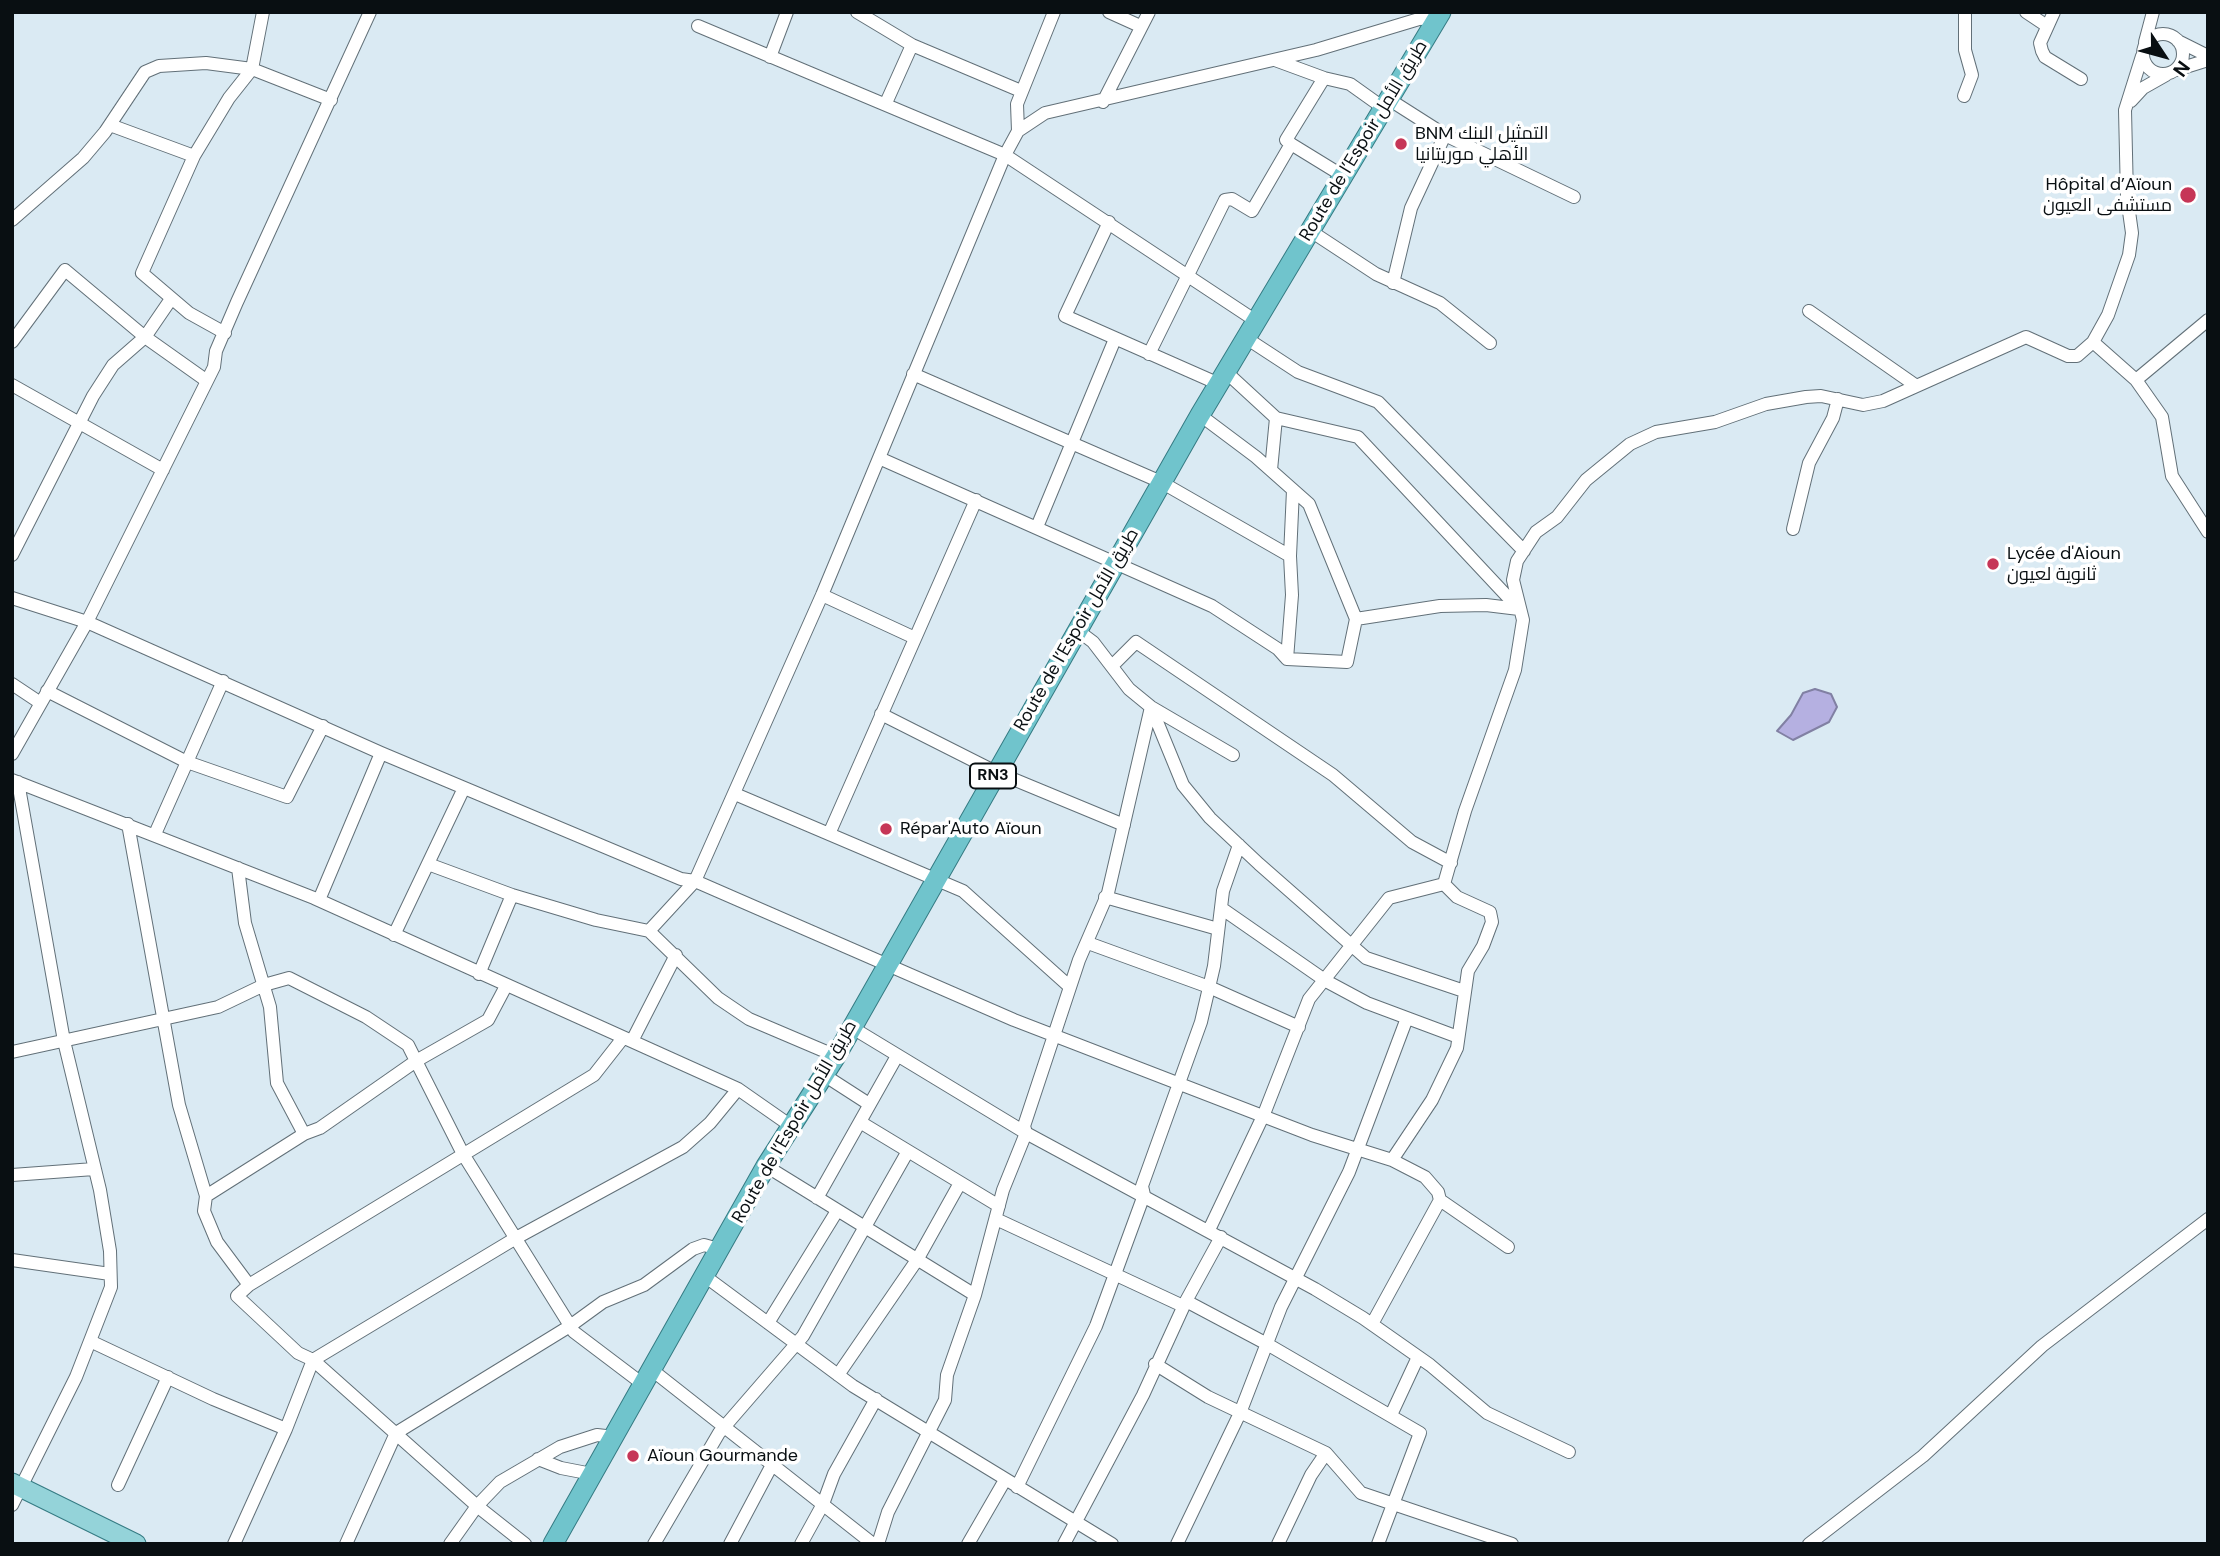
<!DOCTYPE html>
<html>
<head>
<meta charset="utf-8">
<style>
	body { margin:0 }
	#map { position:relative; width:2220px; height:1556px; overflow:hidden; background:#daeaf3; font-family:"DM Sans",sans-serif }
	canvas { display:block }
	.frame { position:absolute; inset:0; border:14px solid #090f12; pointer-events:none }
	.north { position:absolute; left:2129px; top:21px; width:70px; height:70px; -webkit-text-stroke:5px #fff; paint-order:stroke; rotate:126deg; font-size:19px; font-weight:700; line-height:28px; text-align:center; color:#090f12 }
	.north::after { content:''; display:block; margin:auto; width:24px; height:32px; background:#090f12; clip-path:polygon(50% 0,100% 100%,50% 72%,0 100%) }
</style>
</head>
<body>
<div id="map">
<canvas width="2220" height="1556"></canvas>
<div class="frame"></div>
<div class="north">N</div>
</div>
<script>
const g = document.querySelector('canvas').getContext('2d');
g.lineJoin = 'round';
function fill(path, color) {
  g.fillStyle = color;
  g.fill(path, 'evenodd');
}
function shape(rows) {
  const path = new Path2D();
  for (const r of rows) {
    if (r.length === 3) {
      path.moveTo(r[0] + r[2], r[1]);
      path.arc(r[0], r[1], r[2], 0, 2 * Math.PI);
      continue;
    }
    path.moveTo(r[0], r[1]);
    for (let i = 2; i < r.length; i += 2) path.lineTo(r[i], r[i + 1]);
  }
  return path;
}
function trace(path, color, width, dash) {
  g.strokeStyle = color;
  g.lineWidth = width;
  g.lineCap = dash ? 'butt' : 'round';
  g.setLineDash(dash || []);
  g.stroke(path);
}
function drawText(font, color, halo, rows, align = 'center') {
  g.font = font + ' "DM Sans",Cairo,sans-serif';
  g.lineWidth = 7;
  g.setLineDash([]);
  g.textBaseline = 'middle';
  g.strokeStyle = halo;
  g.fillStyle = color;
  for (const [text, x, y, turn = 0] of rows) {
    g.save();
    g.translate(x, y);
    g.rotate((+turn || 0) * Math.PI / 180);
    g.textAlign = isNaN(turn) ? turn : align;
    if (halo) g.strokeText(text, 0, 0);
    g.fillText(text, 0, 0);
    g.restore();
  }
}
const water = shape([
	[1815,689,1831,694,1837,707,1829,722,1793,740,1777,731,1791,715,1803,693,1815,689]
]);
fill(water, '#b5b0e1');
trace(water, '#8180a3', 2);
const minor = shape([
	[857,12,912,45,1021,91],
	[1109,12,1140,26],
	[2026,12,2047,26],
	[2054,12,2040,43,2042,51,2045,57,2081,79],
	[698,26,1005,155,1256,321],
	[2163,54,20],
	[2178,41,2208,56],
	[2145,42,2153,12],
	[770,57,787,12],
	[1275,60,1324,78],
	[2176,70,2208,60],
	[1964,96,1972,75,1965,50,1965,12],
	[1390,100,1445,135,1574,197],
	[2131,101,2143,88,2166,75],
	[1103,102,1149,12],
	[886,103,912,45],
	[110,125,194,156],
	[1018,131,1017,104,1054,12],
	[1291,144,1335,171,1345,174],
	[12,220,83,158,105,132,145,72,159,66,206,63,252,69,331,100],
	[1109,222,1065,316,1219,384],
	[1309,230,1376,274,1440,303,1490,343],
	[1393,283,1411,208,1445,135],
	[1809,311,1915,385],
	[225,333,189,313,142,273,194,156,229,98,252,69,263,12],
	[1246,338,1298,372,1378,402,1524,551],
	[12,342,65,270,145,337,207,381],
	[2093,342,2136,380,2162,417,2172,476,2208,532],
	[1149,354,1225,200,1232,199,1252,211,1291,144,1286,140,1324,78,1350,84,1385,109],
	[1226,372,1276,418,1358,437,1519,609],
	[913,374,1161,482,1290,556],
	[2136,380,2208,320],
	[12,385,163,470],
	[879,458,1212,606,1278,649,1287,659,1347,662,1356,619,1309,504,1256,457,1200,415],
	[1271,470,1276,418],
	[1037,527,1115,339],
	[1793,529,1809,463,1833,418,1838,399],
	[12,555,93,396,113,365,145,337,171,299],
	[822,595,915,638],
	[12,598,87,622,381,753,681,879,695,881,1014,1020,1312,1135,1392,1160,1425,1177,1438,1192,1440,1200,1508,1247],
	[1356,619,1440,606,1486,605,1519,609],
	[1077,630,1093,642,1129,689,1151,707,1233,755],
	[1287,659,1292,595,1290,556,1293,490],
	[1112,666,1136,642,1333,775,1412,842,1451,863],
	[12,684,39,702],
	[47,691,187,762,287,797,323,726],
	[1151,707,1183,785,1210,818,1259,864,1366,958,1464,991],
	[881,714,996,772,1124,825],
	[12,754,87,622,214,367,216,351,237,302,370,12],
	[12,780,314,898,738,1089,791,1126],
	[735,794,963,891,1070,987],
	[128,824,179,1105,206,1196,204,1211,217,1242,249,1285],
	[155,834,223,681],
	[829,834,976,500],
	[428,864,512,895,596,920,649,931],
	[238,868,245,923,270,1007,277,1083,304,1134],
	[1105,897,1218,929],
	[319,900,381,753],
	[1221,908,1326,981,1367,1003,1458,1037],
	[394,935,464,788],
	[1088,943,1209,987,1299,1027],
	[479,974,512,895],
	[506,986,488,1020,416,1061,463,1154,574,1332,644,1385],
	[851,1027,1026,1133,1315,1289,1363,1318,1430,1365,1487,1413,1569,1452],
	[632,1041,676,955],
	[12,1052,218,1007,264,985,289,978,366,1017,408,1045,416,1061,320,1128,304,1134,206,1196],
	[836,1056,749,1019,718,998,649,931,695,881,822,595,1005,155,1018,131,1045,113,1316,50,1419,19,1438,18],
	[824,1075,869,1104],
	[860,1122,999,1206],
	[1392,1160,1432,1100,1457,1048,1468,971,1483,946,1492,922,1490,912,1457,897,1444,884,1465,811,1515,670,1523,620,1513,580,1517,561,1536,532,1557,517,1586,480,1630,444,1656,432,1715,422,1766,404,1806,397,1821,396,1863,405,1883,401,2026,337,2068,356,2077,356,2093,342,2108,315,2129,255,2132,233,2127,197,2125,110,2142,56],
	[766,1166,975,1295],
	[12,1175,94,1169],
	[817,1198,897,1056],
	[996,1219,1183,1306],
	[1209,1230,1264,1114,1309,999,1389,898,1444,884],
	[12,1260,110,1274],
	[706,1277,853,1386,1112,1544],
	[1186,1301,1267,1344,1420,1433,1378,1544],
	[768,1323,837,1211],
	[1372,1324,1440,1200],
	[90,1341,213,1399,286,1429],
	[1155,1364,1208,1397,1326,1453,1361,1493,1512,1544],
	[652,1370,873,1544],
	[838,1375,917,1260,960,1183],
	[1391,1415,1418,1357],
	[538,1459,561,1468,592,1474],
	[118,1485,168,1377],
	[1017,1487,1096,1326,1144,1195,1142,1186,1201,1022,1214,966,1223,891,1239,845],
	[12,1505,76,1377,111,1287,110,1251,100,1190,64,1041,18,782],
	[234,1544,286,1429,313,1360,516,1238,683,1147,710,1123,738,1089],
	[346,1544,396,1433,570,1326,603,1302,644,1285,693,1249,704,1245,722,1250],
	[450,1544,477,1506,500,1482,560,1447,597,1435,614,1437],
	[525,1544,477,1506,313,1360,298,1353,237,1296,249,1285,594,1075,623,1038],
	[654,1544,719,1433,803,1336,908,1151],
	[730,1544,773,1463],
	[801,1544,823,1504,834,1474,876,1399],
	[878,1544,888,1512,945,1400,947,1375,975,1295,1003,1190,1026,1133,1024,1126,1079,960,1108,893,1151,707],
	[968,1544,1005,1480],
	[1064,1544,1143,1395,1186,1301,1221,1237],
	[1177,1544,1240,1413,1281,1307,1349,1172,1407,1018],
	[1278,1544,1311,1475,1326,1453],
	[1809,1544,1923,1456,2042,1346,2208,1219]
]);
const primary = shape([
	[12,1483,136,1544]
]);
const trunk = shape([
	[553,1544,766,1166,836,1056,1200,415,1441,12]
]);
trace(minor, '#627078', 14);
trace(primary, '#357b83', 21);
trace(trunk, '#357b83', 21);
trace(minor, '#fff', 12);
trace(primary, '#94d3d9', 19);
trace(trunk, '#70c4cc', 19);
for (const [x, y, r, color] of [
	[1401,144,7,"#c63657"],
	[2188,195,9,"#c63657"],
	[1993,564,7,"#c63657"],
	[886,829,7,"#c63657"],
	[633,1456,7,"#c63657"]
]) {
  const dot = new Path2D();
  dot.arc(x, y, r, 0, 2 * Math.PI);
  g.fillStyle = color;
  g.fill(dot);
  trace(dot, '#fff', 2.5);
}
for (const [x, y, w] of [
	[993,776,46]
]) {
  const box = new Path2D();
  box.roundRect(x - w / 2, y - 12.5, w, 25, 5);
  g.fillStyle = '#fff';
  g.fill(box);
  trace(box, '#090f12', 2);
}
drawText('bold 16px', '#090f12', null, [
	["RN3",993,776]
]);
drawText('18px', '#090f12', '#fff', [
	["BNM التمثيل البنك",1415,134],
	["الأهلي موريتانيا",1415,155],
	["Hôpital d’Aïoun",2172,185,"right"],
	["مستشفى العيون",2172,206,"right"],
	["Lycée d'Aioun",2007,554],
	["ثانوية لعيون",2007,575],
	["Répar'Auto Aïoun",900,829],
	["Aïoun Gourmande",647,1456]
], 'left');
drawText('18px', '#090f12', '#fff', [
	["Route de l’Espoir طريق الأمل",1364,141,-59],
	["Route de l’Espoir طريق الأمل",1077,630,-60],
	["Route de l’Espoir طريق الأمل",795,1122,-60]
]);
</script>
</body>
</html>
